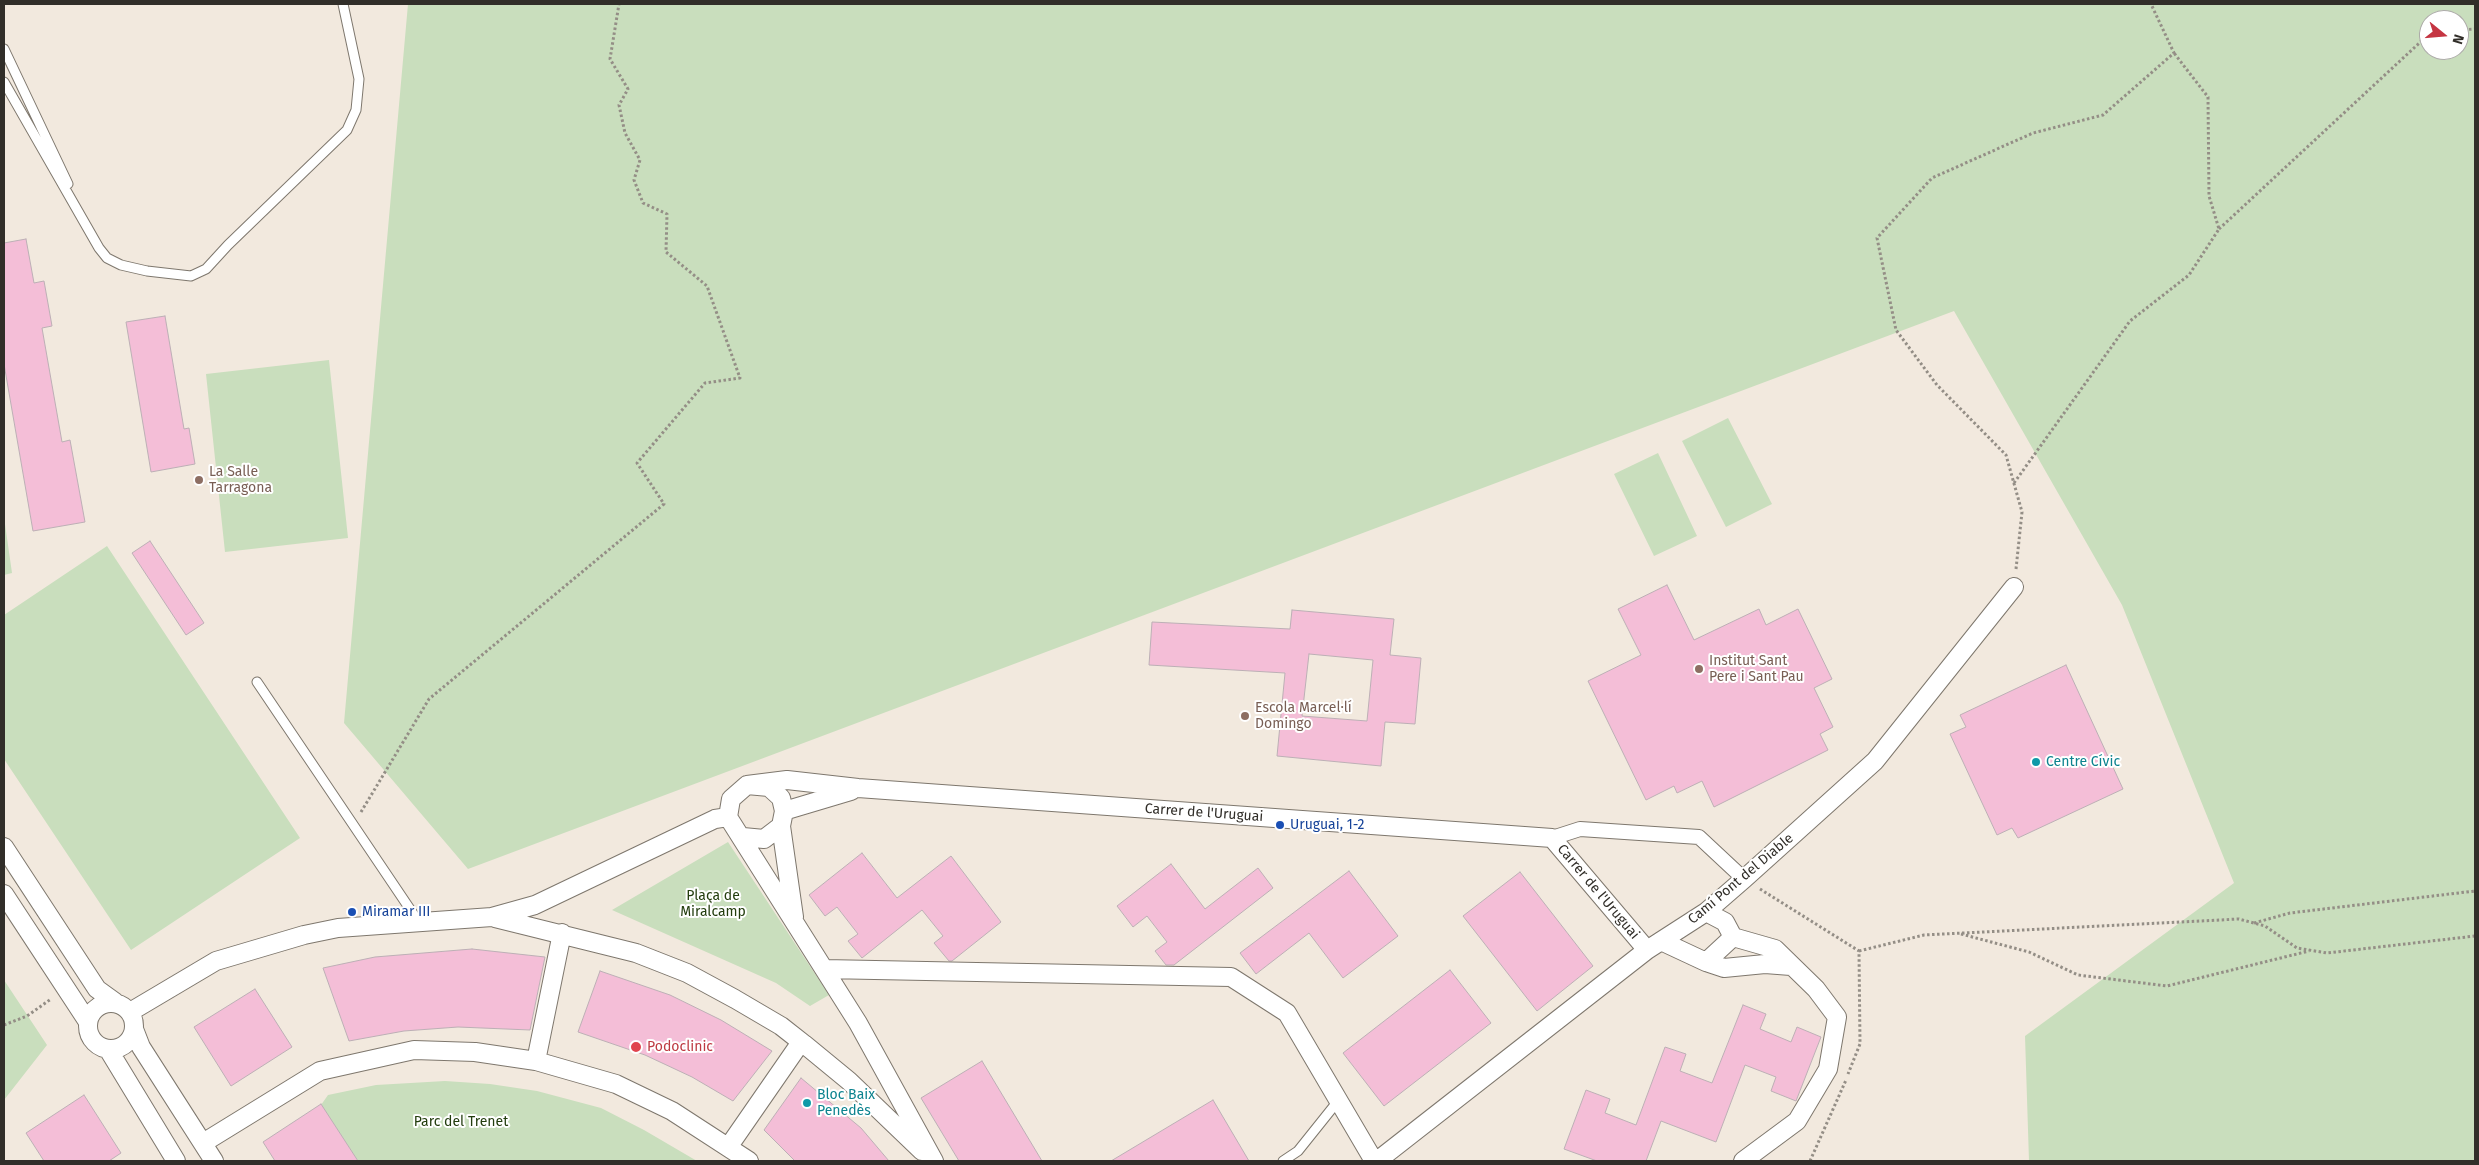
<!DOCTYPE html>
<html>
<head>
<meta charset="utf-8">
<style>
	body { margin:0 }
	#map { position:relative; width:2479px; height:1165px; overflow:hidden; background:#f2e9de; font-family:"Fira Sans",sans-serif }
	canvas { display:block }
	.frame { position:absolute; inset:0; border:5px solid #312e29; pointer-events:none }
	.north { position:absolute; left:2419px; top:10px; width:50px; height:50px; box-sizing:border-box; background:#fff; border:1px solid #adaba9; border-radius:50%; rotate:107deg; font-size:14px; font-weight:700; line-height:20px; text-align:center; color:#312e29 }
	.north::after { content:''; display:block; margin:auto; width:18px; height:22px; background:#c53542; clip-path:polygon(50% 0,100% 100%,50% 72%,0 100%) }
</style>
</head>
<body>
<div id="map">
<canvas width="2479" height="1165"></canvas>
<div class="frame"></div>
<div class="north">N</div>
</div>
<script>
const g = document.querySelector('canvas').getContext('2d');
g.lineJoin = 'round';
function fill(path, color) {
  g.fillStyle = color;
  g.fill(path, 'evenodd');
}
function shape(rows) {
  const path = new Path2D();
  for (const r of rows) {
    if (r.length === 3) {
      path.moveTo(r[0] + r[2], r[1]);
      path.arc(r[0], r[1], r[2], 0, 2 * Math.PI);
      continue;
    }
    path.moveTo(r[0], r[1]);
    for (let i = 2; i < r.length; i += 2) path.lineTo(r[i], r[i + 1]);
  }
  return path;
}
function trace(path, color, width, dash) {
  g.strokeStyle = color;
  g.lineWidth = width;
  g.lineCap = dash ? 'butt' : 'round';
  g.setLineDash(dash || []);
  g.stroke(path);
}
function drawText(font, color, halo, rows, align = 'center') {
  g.font = font + ' "Fira Sans",sans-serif';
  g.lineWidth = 4;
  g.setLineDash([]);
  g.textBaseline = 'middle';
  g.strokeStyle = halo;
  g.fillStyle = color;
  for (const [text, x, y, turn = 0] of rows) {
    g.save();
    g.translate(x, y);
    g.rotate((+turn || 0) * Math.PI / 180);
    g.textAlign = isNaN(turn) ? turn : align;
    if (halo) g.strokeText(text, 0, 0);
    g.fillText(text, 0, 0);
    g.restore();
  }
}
fill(shape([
	[408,4,2475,4,2475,1161,2029,1161,2025,1036,2234,883,2122,605,1954,311,468,869,344,723],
	[2429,20,2459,20,2459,50,2429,50],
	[329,360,348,538,225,552,206,374],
	[1728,418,1772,504,1726,527,1682,441],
	[1658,453,1697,536,1654,556,1614,474],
	[4,517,12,573,4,575],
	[107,546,300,838,131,950,4,759,4,615],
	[728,842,829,995,810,1006,776,983,612,910],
	[4,980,47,1045,4,1100],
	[445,1081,490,1084,537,1091,601,1108,644,1130,697,1161,358,1161,321,1105,328,1095,376,1085]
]), '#c9debd');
const building = shape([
	[26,239,34,283,44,281,52,326,42,328,62,442,70,440,85,522,33,531,4,364,4,243,26,239],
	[165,316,184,429,189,428,195,464,151,472,126,322,165,316],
	[150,541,204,623,186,635,132,553,150,541],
	[1667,585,1694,640,1759,609,1766,625,1798,609,1832,679,1814,688,1833,727,1820,734,1828,750,1714,807,1702,781,1677,793,1674,786,1646,800,1588,681,1641,655,1618,609,1667,585],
	[1292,610,1394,619,1390,655,1421,658,1415,724,1385,722,1381,766,1277,756,1285,673,1149,665,1152,622,1290,629,1292,610],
	[1309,654,1373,660,1367,721,1302,716,1309,654],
	[2066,665,2123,789,2018,838,2012,828,1997,835,1950,734,1966,727,1960,715,2066,665],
	[862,853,897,898,951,856,1001,922,952,961,949,961,934,943,943,936,922,910,862,958,848,941,858,934,837,907,825,916,809,895,862,853],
	[1171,864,1205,909,1258,868,1273,888,1174,965,1166,965,1155,951,1167,942,1147,916,1133,927,1117,906,1171,864],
	[1349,871,1398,936,1343,978,1309,933,1256,974,1240,953,1349,871],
	[1520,872,1593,966,1537,1011,1463,916,1520,872],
	[472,949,545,957,530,1030,458,1027,404,1031,349,1041,323,968,375,957,472,949],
	[1450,970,1491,1023,1384,1106,1343,1053,1450,970],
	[600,971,670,995,721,1020,772,1051,733,1101,692,1077,645,1055,578,1032,600,971],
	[255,989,292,1047,231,1086,194,1027,255,989],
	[1743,1005,1766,1014,1760,1029,1791,1042,1797,1027,1821,1037,1796,1101,1771,1091,1776,1077,1745,1065,1716,1142,1661,1121,1646,1161,1597,1161,1564,1149,1586,1090,1610,1099,1605,1113,1636,1125,1665,1047,1686,1054,1680,1071,1712,1083,1743,1005],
	[982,1061,1042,1161,959,1161,921,1098,982,1061],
	[801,1078,861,1128,889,1161,795,1161,764,1130,801,1078],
	[84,1095,121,1153,109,1161,44,1161,26,1133,84,1095],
	[1213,1100,1249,1161,1111,1161,1213,1100],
	[321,1104,358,1161,275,1161,263,1142,321,1104]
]);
fill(building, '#f4bed7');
trace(building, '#bcafb5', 1);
const service = shape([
	[4,49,68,184],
	[4,82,99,248,107,258,121,265,147,271,191,276,206,269,228,245,347,130,356,110,359,79,343,4],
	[257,682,418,921],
	[1283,1161,1298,1151,1338,1101]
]);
const pedestrian = shape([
	[1552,838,1580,829,1699,837,1744,879]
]);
const minor = shape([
	[747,785,787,780,858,788,1552,838,1647,950],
	[784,811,851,791],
	[781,826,794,917],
	[743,837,764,839,781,826,784,811,781,798,769,787,747,785,731,799,728,817,858,1023,934,1161],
	[4,847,97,989,115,1002],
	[4,894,88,1022],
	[495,918,636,953,687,973,735,999,781,1026,804,1044,849,1081,922,1151],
	[1733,937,1775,949,1816,989,1837,1017,1828,1069,1797,1121,1743,1161],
	[1661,941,1706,962,1733,937,1725,922,1706,912],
	[1706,962,1724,968,1765,964,1791,966],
	[824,969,1231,977,1287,1013,1374,1161],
	[111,1026,23],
	[130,1012,216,961,304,935,338,928,492,917,535,905,715,819,728,817],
	[134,1029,141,1047,214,1161],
	[108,1049,176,1161],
	[536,1061,562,933],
	[203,1143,320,1071,414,1050,475,1052,536,1061,616,1084,672,1111,749,1161],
	[729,1146,801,1042],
	[1377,1161,1647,950,1706,912,1744,879,1875,761,2014,587]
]);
trace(service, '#7e776d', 11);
trace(pedestrian, '#7e776d', 16);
trace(minor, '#7e776d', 20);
trace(shape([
	[2459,30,2475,29],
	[2219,229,2429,34],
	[2014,483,2130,321,2189,275,2219,229,2209,196,2208,97,2174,53],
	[2016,569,2022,512,2006,455,1937,385,1896,330,1877,238,1932,178,2033,133,2103,115,2174,53,2151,4],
	[361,812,429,699,664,504,637,463,705,383,740,378,707,286,666,252,667,214,643,203,634,180,640,160,625,133,619,105,628,89,610,59,619,4],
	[1760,889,1859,951,1860,1044,1848,1074],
	[2254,923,2290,913,2475,891],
	[1961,934,2029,952,2078,975,2167,986,2309,951],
	[1859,951,1924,935,2239,919,2265,926,2297,948,2327,953,2475,936],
	[4,1025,27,1016,51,999],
	[1810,1161,1846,1080]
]), '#948e86', 3, [2.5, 2.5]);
trace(service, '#fff', 9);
trace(pedestrian, '#fff', 14);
trace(minor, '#fff', 18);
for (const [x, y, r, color] of [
	[199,480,5,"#8d6e63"],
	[1699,669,5,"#8d6e63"],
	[1245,716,5,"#8d6e63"],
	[2036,762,5,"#0f9aa8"],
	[1280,825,5,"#1a4fb4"],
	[352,912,5,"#1a4fb4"],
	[636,1047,6,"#e0444e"],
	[807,1103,5,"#0f9aa8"]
]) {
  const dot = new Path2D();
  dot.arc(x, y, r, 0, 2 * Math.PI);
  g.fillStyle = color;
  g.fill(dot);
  trace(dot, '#fff', 2);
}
drawText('14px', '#785e54', '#fff', [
	["La Salle",209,472],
	["Tarragona",209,488],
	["Institut Sant",1709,661],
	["Pere i Sant Pau",1709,677],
	["Escola Marcel·lí",1255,708],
	["Domingo",1255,724]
], 'left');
drawText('14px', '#0d838f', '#fff', [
	["Centre Cívic",2046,762],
	["Bloc Baix",817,1095],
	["Penedès",817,1111]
], 'left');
drawText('14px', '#312e29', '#fff', [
	["Carrer de l'Uruguai",1204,813,4],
	["Camí Pont del Diable",1741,879,-40],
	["Carrer de l'Uruguai",1598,892,50]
]);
drawText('14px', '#164399', '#fff', [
	["Uruguai, 1-2",1290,825],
	["Miramar III",362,912]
], 'left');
drawText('14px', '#233d0e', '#fff', [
	["Plaça de",713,896],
	["Miralcamp",713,912],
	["Parc del Trenet",461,1122]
]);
drawText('14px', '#be3a42', '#fff', [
	["Podoclinic",647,1047]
], 'left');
</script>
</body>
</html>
